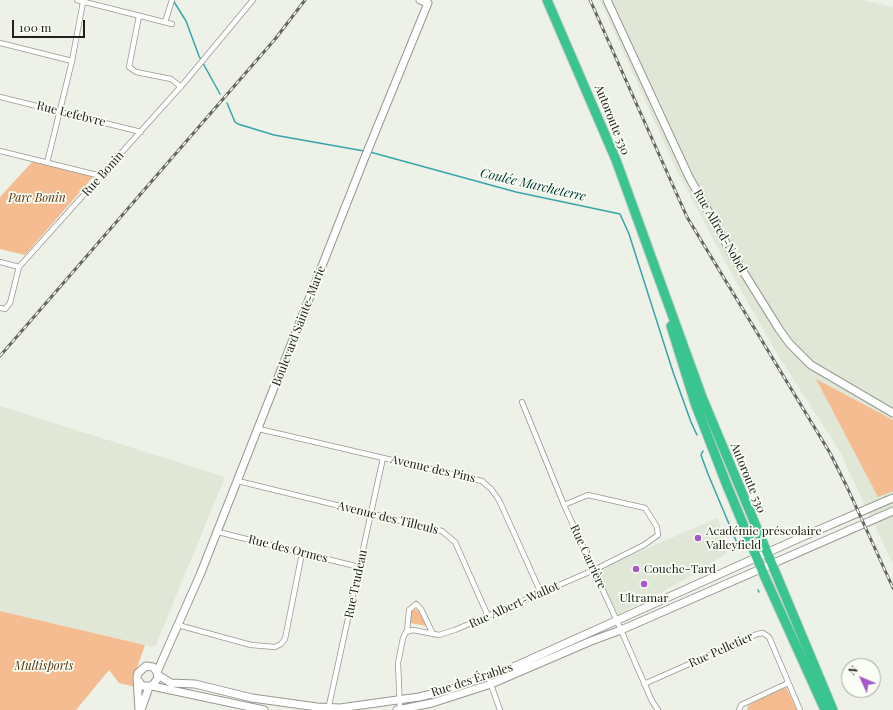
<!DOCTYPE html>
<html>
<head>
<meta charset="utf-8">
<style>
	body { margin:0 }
	#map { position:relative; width:893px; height:710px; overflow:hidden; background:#edf1e8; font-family:"Playfair Display",serif }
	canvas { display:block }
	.north { position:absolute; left:841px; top:658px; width:40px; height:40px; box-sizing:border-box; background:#fafef5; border:1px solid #a3a69f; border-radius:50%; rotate:314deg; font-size:11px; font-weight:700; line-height:16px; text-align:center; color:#20211e }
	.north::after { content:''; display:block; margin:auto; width:14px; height:18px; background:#a658c9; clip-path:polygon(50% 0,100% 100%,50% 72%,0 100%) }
	.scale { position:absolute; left:12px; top:20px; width:73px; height:18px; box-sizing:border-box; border:2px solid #20211e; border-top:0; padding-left:5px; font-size:12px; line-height:14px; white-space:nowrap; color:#20211e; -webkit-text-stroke:3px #fafef5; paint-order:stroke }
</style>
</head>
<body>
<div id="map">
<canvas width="893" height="710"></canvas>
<div class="north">N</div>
<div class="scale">100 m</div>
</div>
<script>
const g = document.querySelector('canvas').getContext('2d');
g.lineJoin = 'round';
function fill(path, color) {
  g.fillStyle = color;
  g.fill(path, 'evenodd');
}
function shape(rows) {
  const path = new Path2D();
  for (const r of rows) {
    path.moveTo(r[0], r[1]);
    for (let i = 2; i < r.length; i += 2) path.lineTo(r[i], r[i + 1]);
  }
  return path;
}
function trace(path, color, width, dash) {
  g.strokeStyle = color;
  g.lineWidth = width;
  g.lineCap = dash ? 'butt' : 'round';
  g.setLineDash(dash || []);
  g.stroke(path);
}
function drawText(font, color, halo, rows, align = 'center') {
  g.font = font + ' "Playfair Display",serif';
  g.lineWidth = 3.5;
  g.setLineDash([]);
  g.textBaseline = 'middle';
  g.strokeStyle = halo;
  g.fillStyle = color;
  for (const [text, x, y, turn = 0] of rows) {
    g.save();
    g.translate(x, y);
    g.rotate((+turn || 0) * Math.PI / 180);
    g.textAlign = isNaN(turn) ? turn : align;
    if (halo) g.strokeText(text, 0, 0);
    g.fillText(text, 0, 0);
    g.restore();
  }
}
fill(shape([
	[600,0,863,0,893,7,893,564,839,450,779,357,736,282,675,167],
	[0,406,225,477,155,647,0,611],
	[718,518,727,553,686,579,617,615,596,570]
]), '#e0e7d7');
fill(shape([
	[33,161,93,177,25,255,0,249,0,197],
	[816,379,893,420,893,491,878,497],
	[416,609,421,613,426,626,411,623,411,611],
	[0,611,145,645,136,671,135,687,119,683,109,670,76,710,0,710],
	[786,687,797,710,747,710,748,706,752,703]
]), '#f5bc91');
trace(shape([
	[173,0,186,21,199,56,220,94],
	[227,103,235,122,238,124,274,135,364,151],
	[370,152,516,192,620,214,629,234,673,372,691,422,697,435],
	[703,451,701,455,708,474,737,543],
	[758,590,759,592]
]), '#34a6aa', 1.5);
const street = shape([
	[77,0,172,24],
	[139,16,129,67,136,72,171,79,181,87],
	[165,22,172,0],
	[0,43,72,61],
	[0,97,141,132],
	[0,151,101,176],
	[47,163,72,61,83,2],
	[0,262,19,267],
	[0,308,5,309,10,303,19,267,184,83,253,0],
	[522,402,564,505,617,621,652,701,658,710],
	[259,429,482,481,491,489,499,500,541,593],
	[238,481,442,531,455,542,488,616],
	[218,532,359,567],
	[178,625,251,645,275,647,281,644,285,639,302,553],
	[407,632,409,610,416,604,421,609,433,634],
	[488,676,500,710],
	[644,684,757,634,763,633,769,637,800,710],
	[328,710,383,458],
	[400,710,398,663,403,638,406,632,413,630,439,635,455,630,594,570,644,545,658,535,657,527,645,508,588,495,564,505],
	[739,710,741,705,788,683]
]);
const secondary = shape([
	[607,0,689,177,731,252,779,329,789,343,811,365,893,413],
	[157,672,200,575,365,157,428,3,420,0],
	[158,675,171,683,195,684,252,698,317,707,340,708,419,697,449,690,511,668,802,537,893,498],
	[138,680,142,686,152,686,158,678,157,672,153,667,146,666,138,673,137,677,139,710],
	[152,686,264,710],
	[141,710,149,687],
	[397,710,432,703,491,684,591,641,621,630,893,511]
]);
const highway = shape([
	[547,0,616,160,702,397,833,710],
	[671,326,695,403,726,483,764,575,825,710]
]);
trace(street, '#959991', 6);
trace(secondary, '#959991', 9);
trace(highway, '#cecece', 11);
trace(street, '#fff', 4.5);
trace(secondary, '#fff', 7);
trace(highway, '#39c490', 9);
const rail = shape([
	[590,0,687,217,830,453,847,487,893,588],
	[0,356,276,38,305,0]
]);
trace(rail, '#646661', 3);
trace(rail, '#fafef5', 1.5, [4.5]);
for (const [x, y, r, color] of [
	[698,538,4,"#a658c9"],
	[636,569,4,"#a658c9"],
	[644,584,4,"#a658c9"]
]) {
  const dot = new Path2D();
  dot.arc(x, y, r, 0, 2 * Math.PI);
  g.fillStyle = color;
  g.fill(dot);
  trace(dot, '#fafef5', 1.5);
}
drawText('12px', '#20211e', '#fafef5', [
	["Rue Lefebvre",71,114,14],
	["Autoroute 530",612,120,68],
	["Rue Bonin",103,174,-48],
	["Rue Alfred-Nobel",720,231,60],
	["Boulevard Sainte-Marie",299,326,-69],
	["Avenue des Pins",433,469,13],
	["Autoroute 530",748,478,68],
	["Avenue des Tilleuls",388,518,14],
	["Rue des Ormes",288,549,14],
	["Rue Carrière",588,557,65],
	["Rue Trudeau",356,584,-78],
	["Rue Albert-Wallot",514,605,-24],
	["Rue Pelletier",721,650,-24],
	["Rue des Érables",472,680,-18]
]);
drawText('italic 12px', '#5b320c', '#fafef5', [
	["Parc Bonin",37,198],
	["Multisports",44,666]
]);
drawText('12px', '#20211e', '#fafef5', [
	["Académie préscolaire",706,531],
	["Valleyfield",706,545],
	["Couche-Tard",644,569],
	["Ultramar",644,598,"center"]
], 'left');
drawText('italic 13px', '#003637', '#fafef5', [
	["Coulée Marcheterre",533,185,13]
]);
</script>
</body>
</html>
